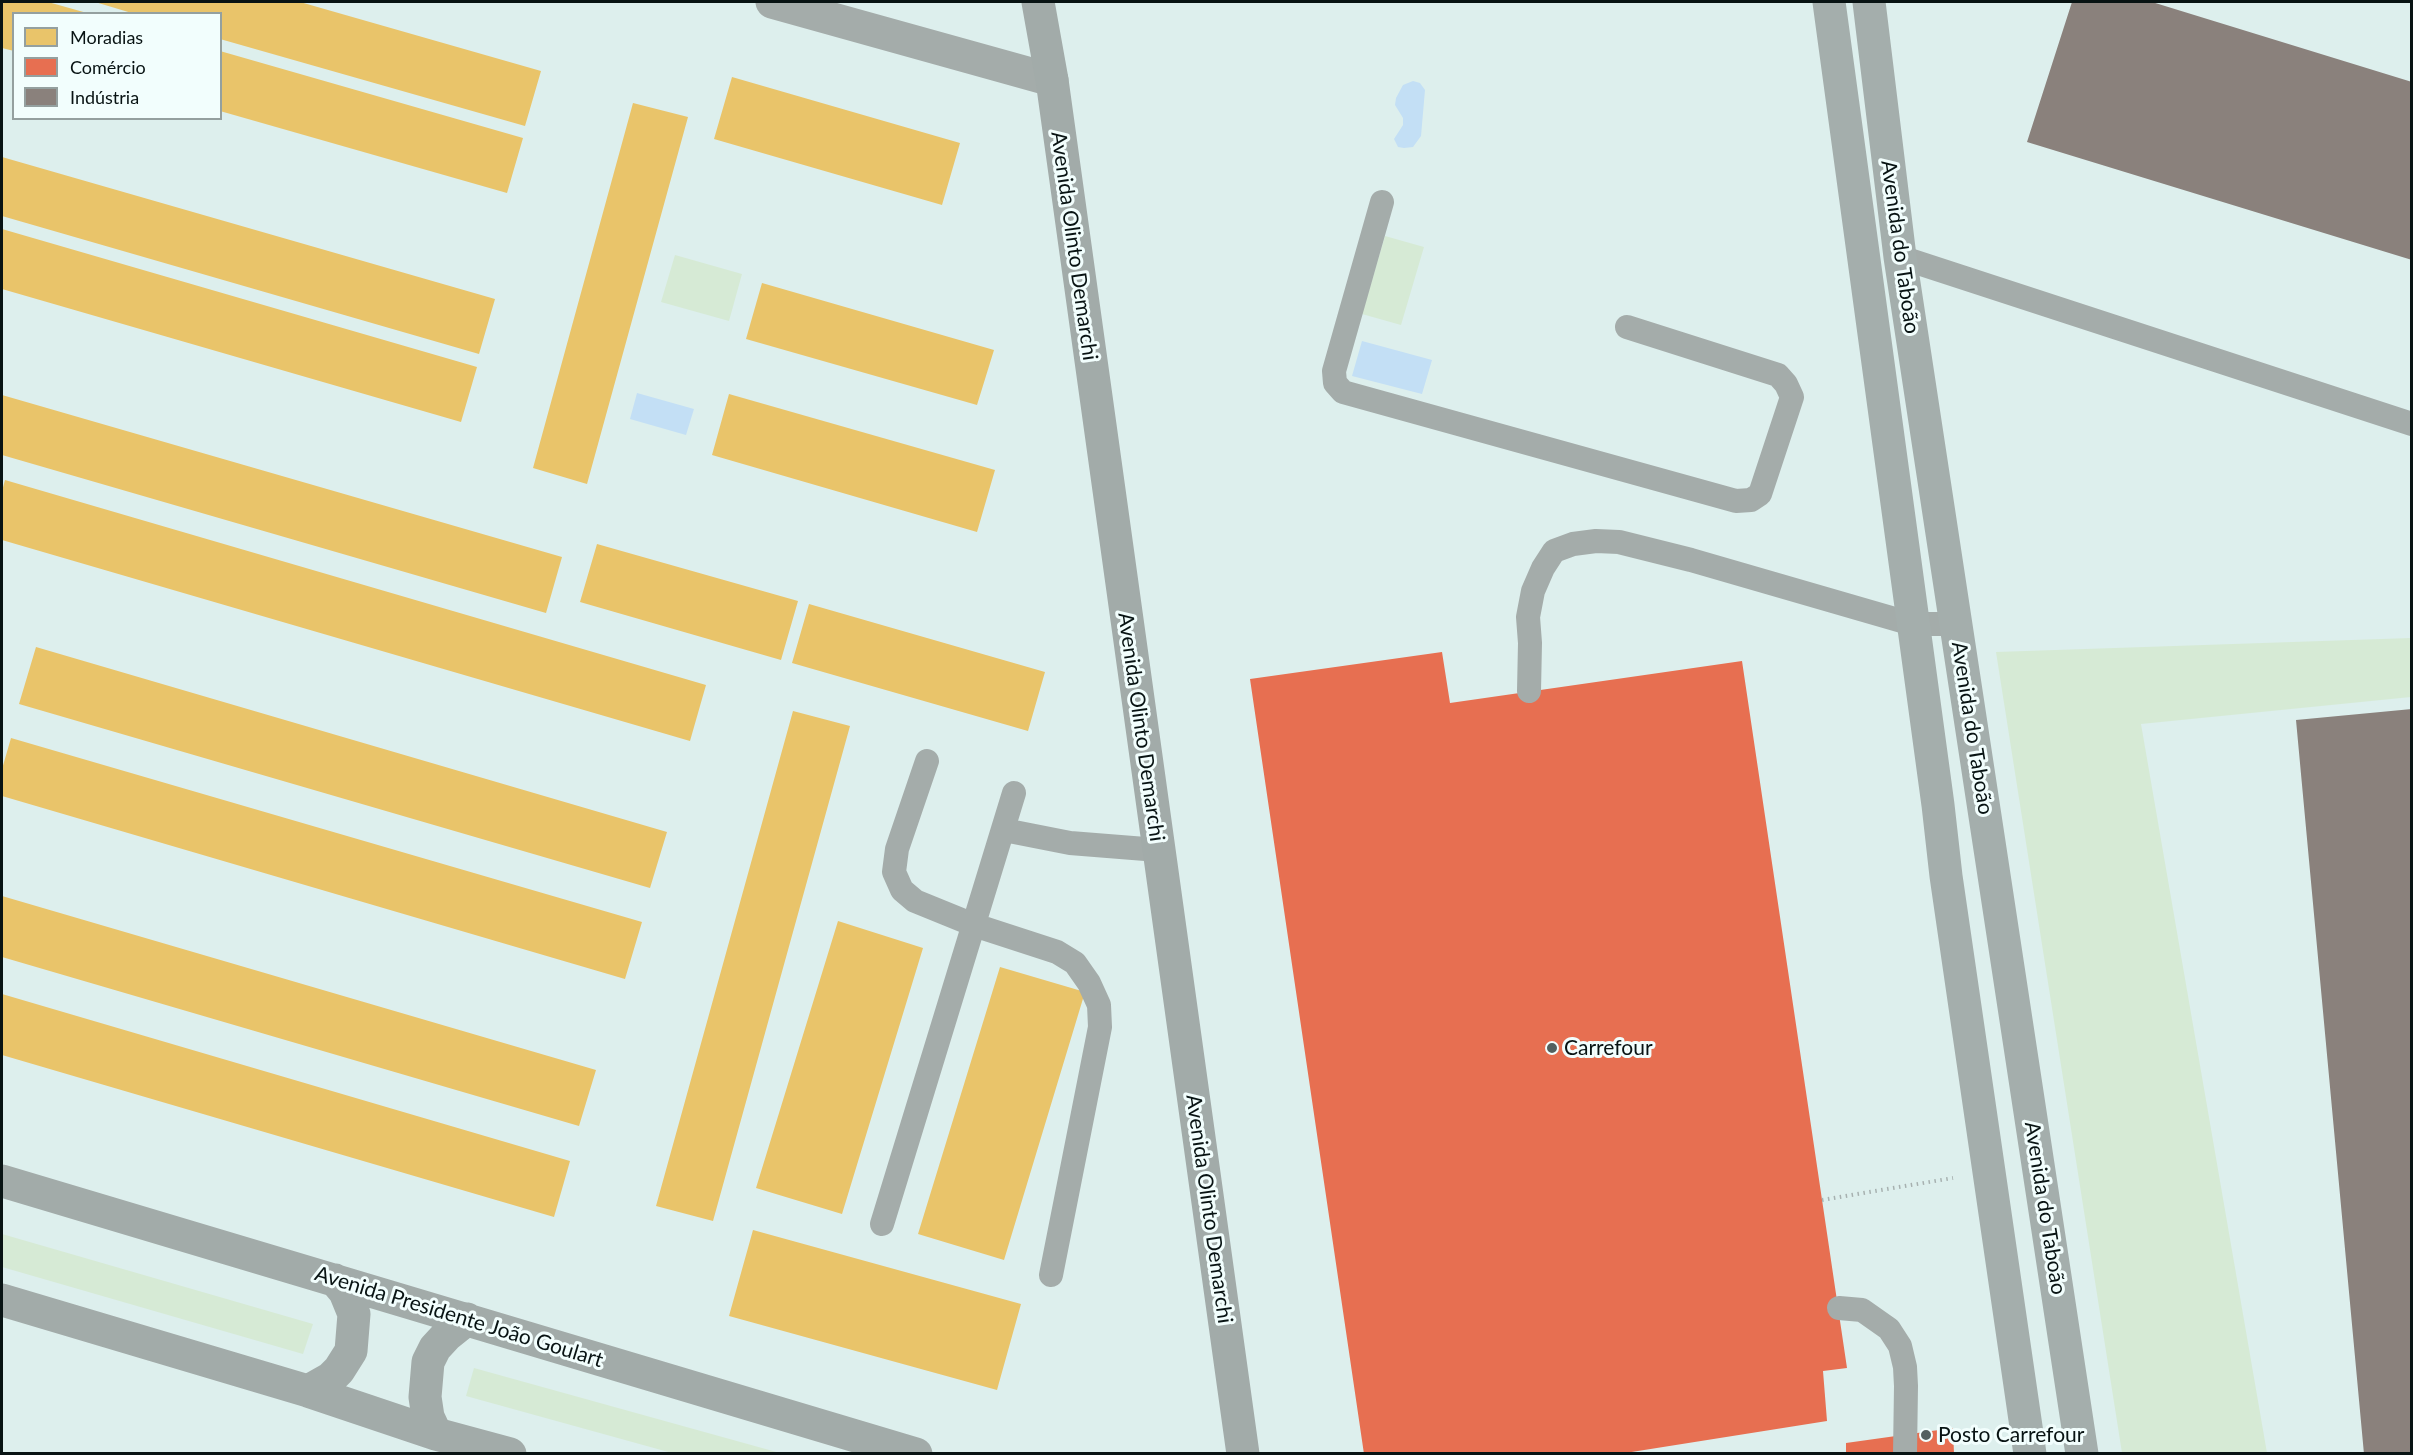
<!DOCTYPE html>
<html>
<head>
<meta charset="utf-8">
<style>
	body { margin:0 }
	#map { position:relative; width:2413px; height:1455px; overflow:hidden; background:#ddefed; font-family:Lato,sans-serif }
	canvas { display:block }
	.frame { position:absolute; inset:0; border:3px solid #081313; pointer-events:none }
	.legend { position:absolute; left:12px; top:12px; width:210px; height:108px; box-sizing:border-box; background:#f2fefd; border:2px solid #94a09f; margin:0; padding:8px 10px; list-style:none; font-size:18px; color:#081313 }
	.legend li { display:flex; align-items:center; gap:12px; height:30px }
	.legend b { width:30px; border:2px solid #94a09f }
</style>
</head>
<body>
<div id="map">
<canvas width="2413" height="1455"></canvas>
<div class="frame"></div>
<ul class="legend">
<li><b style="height:16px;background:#e9c46a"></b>Moradias</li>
<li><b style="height:16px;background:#e76f51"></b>Comércio</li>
<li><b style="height:16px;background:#8a817c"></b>Indústria</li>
</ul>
</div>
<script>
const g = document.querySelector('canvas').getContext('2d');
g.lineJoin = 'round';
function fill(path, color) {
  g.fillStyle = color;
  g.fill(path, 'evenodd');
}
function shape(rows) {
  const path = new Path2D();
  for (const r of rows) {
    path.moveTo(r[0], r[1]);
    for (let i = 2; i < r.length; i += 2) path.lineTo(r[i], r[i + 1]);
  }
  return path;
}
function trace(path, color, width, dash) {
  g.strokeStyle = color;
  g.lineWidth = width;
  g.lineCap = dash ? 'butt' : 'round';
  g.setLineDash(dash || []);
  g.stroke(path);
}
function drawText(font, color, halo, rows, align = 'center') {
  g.font = font + ' Lato,sans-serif';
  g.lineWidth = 6;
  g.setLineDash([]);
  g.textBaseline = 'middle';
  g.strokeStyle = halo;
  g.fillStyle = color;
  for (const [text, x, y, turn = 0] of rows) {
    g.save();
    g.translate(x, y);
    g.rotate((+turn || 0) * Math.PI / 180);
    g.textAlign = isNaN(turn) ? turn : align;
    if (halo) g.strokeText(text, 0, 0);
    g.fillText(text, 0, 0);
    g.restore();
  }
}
fill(shape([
	[1385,236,1424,247,1401,325,1362,314],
	[675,255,742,274,729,321,661,302],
	[2411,638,2411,697,2141,724,2267,1453,2122,1453,1996,652],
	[2,1234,313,1324,303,1354,2,1267],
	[474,1368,780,1453,672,1453,466,1396]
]), '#d6ead5');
fill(shape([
	[1413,81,1420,83,1425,90,1421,136,1413,147,1404,148,1398,147,1394,139,1403,125,1403,118,1395,105,1396,98,1403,85],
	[1362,341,1432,360,1422,394,1352,376],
	[637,393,694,409,686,435,630,419]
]), '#c3dff5');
fill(shape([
	[2,2,48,2,87,13,14,14,14,51,2,48],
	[95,2,300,2,541,71,525,126,220,39,220,14,135,14],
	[220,51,523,138,507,193,220,111],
	[732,77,960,143,942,205,714,139],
	[633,103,688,117,587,484,533,468],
	[2,157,495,299,479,354,2,216],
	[2,229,477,367,461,422,2,289],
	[762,283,994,350,977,405,746,339],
	[729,394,995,470,977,532,712,455],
	[2,395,562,557,546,613,2,455],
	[5,480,706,685,690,741,2,540,2,491],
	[597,544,798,601,781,660,580,602],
	[809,604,1045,672,1028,731,792,663],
	[36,647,667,832,650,888,19,704],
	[793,711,850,726,713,1221,656,1206],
	[11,738,642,922,625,979,2,796,2,769],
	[2,896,596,1070,579,1126,2,957],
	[838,921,923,948,842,1214,756,1188],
	[1000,967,1085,992,1004,1260,918,1234],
	[2,994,570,1161,554,1217,2,1055],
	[753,1230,1021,1304,997,1390,729,1316]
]), '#e9c46a');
fill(shape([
	[1442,652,1450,703,1742,661,1847,1368,1823,1371,1827,1421,1619,1454,1364,1454,1250,679],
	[1953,1428,1954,1454,1846,1454,1846,1443]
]), '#e76f51');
fill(shape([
	[2072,2,2152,2,2412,82,2412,260,2027,142],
	[2412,709,2412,1454,2364,1454,2296,720]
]), '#8a817c');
trace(shape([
	[1822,1200,1953,1178]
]), '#a7b1b0', 4, [1.5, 4.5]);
trace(shape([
	[1382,202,1334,371,1335,383,1343,392,1736,501,1751,500,1760,494,1792,397,1786,384,1778,375,1627,327],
	[1900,257,2412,424],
	[1529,691,1530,643,1528,617,1533,591,1543,568,1554,551,1573,544,1596,541,1619,542,1691,560,1912,624,1956,624],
	[927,761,897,849,894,872,902,890,915,901,974,925,1057,952,1075,963,1089,983,1099,1005,1100,1027,1051,1275],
	[1004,830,1070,843,1158,850],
	[882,1224,1014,793],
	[1839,1308,1862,1310,1889,1329,1900,1346,1905,1367,1906,1386,1905,1454]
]), '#a4acaa', 24);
trace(shape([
	[772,2,1052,80]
]), '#a4acaa', 33);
trace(shape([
	[1038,2,1052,80,1243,1454],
	[2,1181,916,1454],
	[2,1300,308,1391,436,1434,510,1454],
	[308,1391,331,1378,339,1370,351,1351,354,1314,345,1292,335,1280],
	[436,1434,428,1417,425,1397,428,1362,435,1348,447,1335,467,1319]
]), '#a2aba9', 33);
trace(shape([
	[1829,2,1938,805,1946,876,2030,1454],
	[1869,2,1900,257,2082,1454]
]), '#a4aeac', 33);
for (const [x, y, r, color] of [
	[1552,1048,6,"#53605f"],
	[1926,1435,6,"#53605f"]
]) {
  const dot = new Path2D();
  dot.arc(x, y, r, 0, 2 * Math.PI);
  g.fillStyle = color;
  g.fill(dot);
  trace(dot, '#f2fefd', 2);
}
drawText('21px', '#081313', '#f2fefd', [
	["Avenida Olinto Demarchi",1074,246,82],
	["Avenida do Taboão",1900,247,82],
	["Avenida Olinto Demarchi",1141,727,82],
	["Avenida do Taboão",1972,728,81],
	["Avenida do Taboão",2045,1208,81],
	["Avenida Olinto Demarchi",1209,1209,82],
	["Avenida Presidente João Goulart",459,1317,17]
]);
drawText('21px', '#081313', '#f2fefd', [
	["Carrefour",1564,1048],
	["Posto Carrefour",1938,1435]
], 'left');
</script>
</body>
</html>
